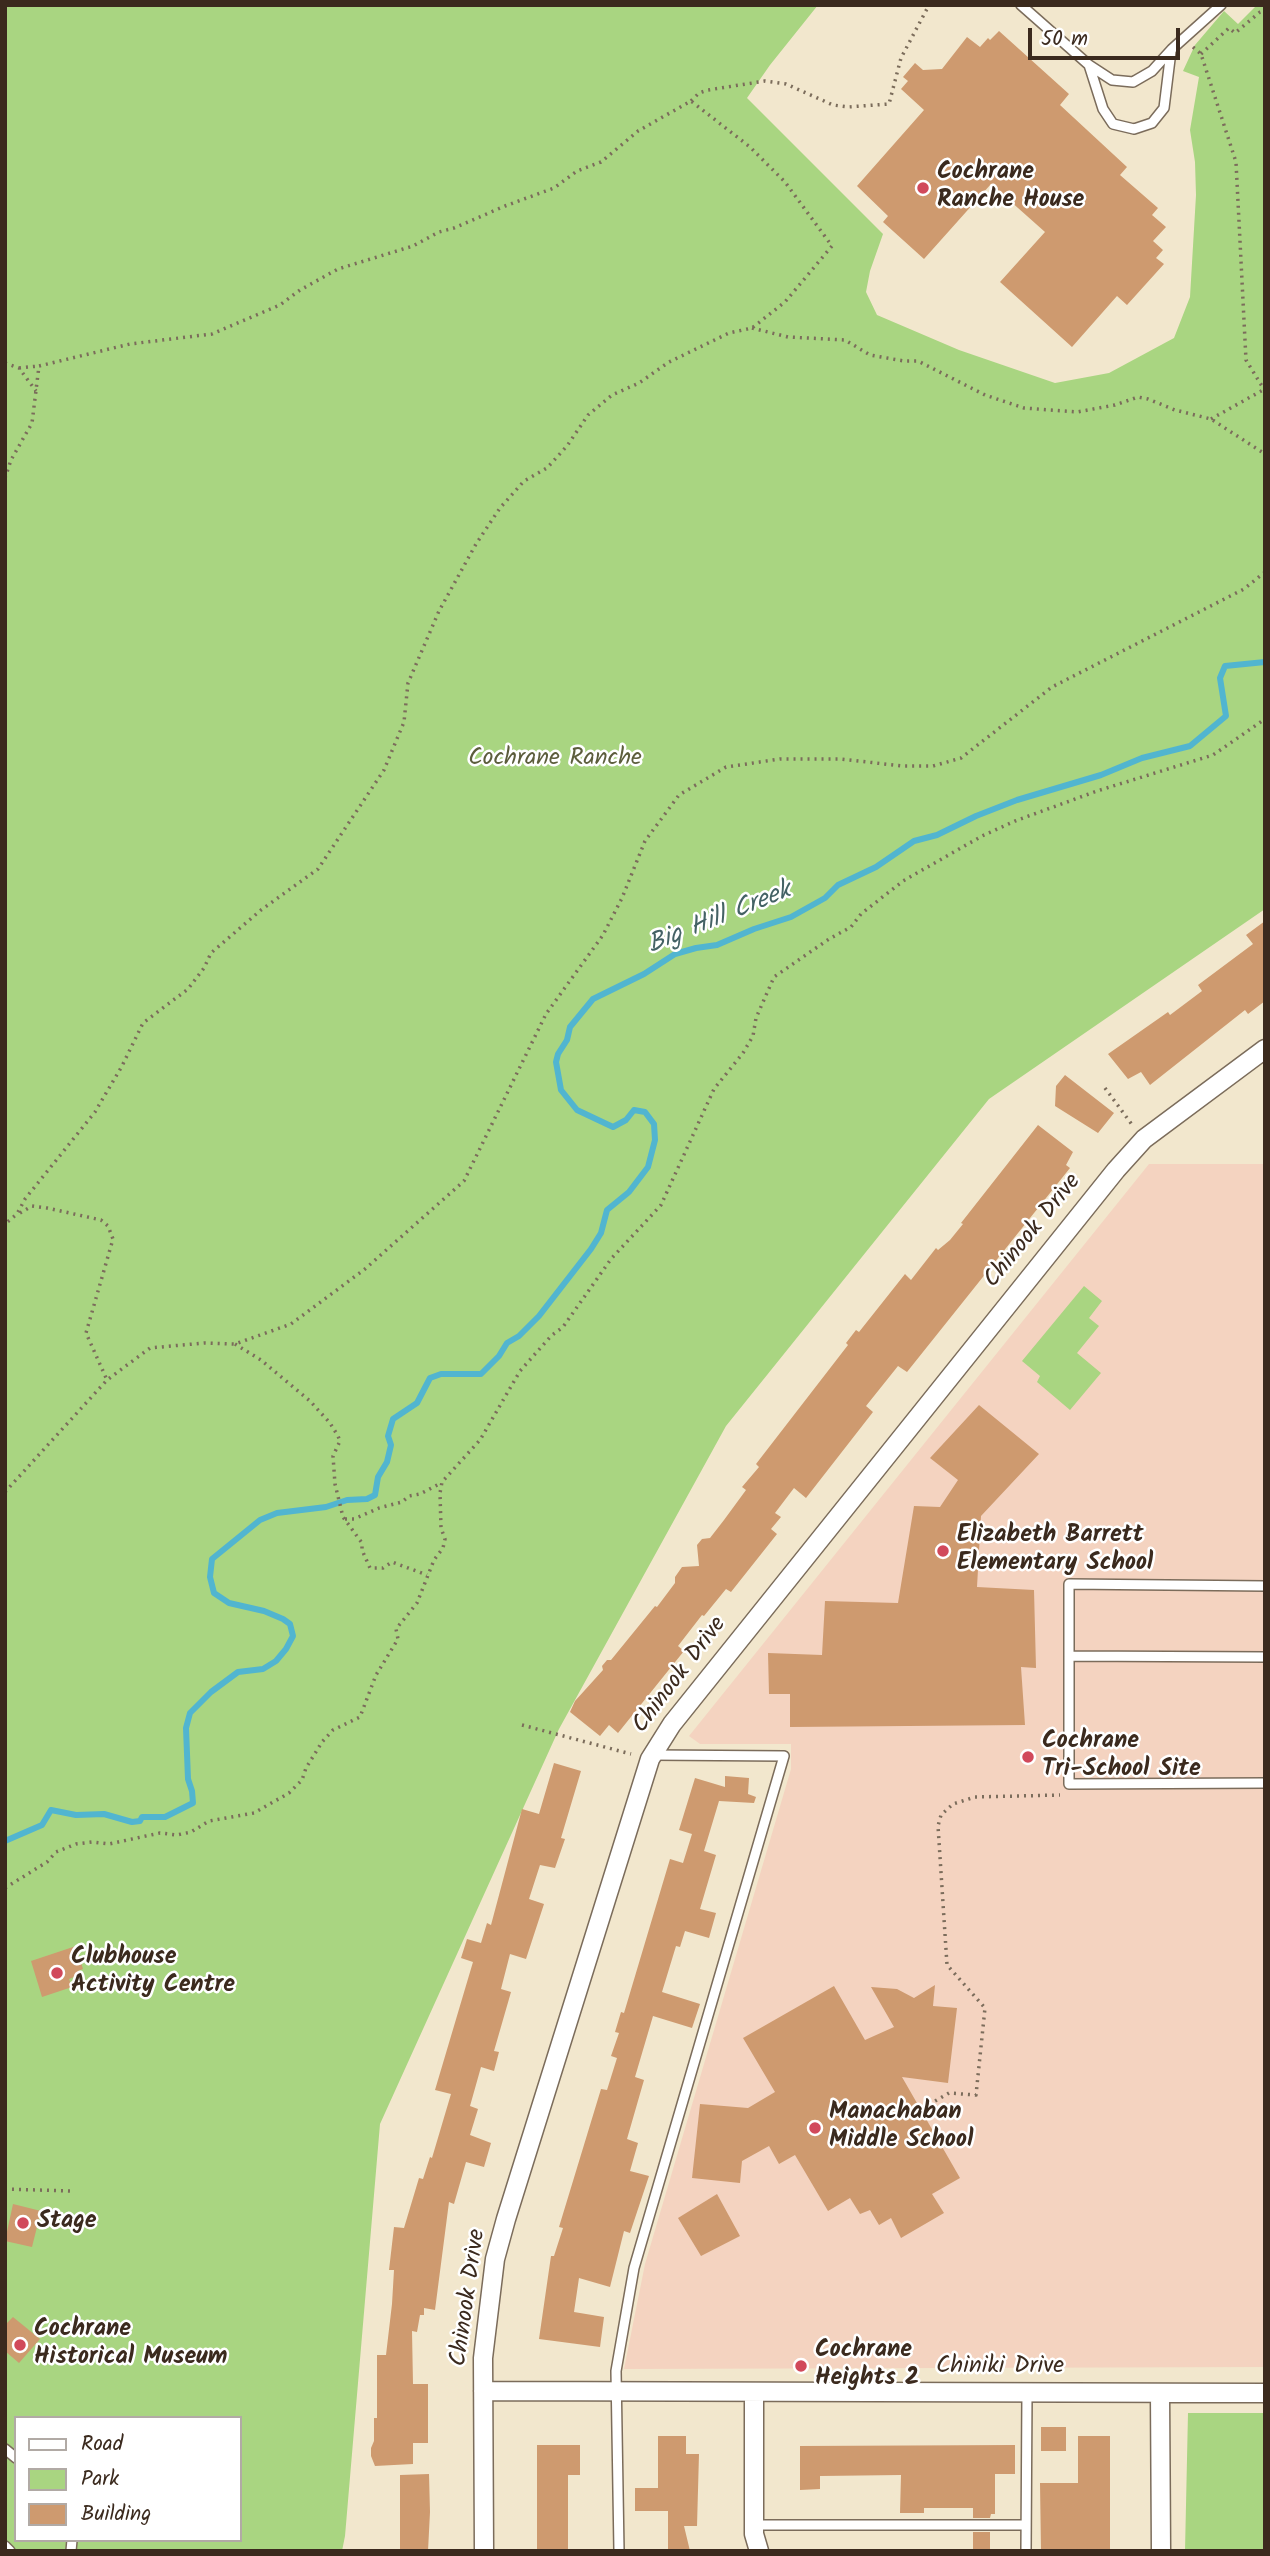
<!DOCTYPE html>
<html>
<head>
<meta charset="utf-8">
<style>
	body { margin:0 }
	#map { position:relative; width:1270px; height:2556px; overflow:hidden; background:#f2e7cd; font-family:Kalam,sans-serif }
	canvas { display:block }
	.frame { position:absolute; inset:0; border:7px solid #3b2a1e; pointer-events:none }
	.legend { position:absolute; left:14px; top:2416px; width:228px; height:126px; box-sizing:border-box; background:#fff; border:2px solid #b1aaa5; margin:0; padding:9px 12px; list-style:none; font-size:21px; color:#3b2a1e }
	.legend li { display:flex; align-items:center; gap:14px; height:35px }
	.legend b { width:35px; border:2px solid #b1aaa5 }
	.scale { position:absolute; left:1028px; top:28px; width:152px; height:32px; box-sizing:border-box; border:4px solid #3b2a1e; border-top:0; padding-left:9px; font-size:21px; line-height:24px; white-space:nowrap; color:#3b2a1e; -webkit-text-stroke:5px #fff; paint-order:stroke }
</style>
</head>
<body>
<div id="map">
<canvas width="1270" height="2556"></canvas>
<div class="frame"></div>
<ul class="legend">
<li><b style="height:9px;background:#fff"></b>Road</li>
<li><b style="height:19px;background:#a9d581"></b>Park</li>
<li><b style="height:19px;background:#ce9a6f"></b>Building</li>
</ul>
<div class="scale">50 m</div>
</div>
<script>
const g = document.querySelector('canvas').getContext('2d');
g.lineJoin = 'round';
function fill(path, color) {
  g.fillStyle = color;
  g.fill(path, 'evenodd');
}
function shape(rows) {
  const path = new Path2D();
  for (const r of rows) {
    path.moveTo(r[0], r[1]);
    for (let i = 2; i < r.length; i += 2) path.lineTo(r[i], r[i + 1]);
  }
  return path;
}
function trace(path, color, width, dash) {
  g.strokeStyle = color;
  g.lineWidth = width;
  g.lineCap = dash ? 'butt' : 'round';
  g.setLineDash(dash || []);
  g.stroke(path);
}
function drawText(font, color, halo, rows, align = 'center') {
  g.font = font + ' Kalam,sans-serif';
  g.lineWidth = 5;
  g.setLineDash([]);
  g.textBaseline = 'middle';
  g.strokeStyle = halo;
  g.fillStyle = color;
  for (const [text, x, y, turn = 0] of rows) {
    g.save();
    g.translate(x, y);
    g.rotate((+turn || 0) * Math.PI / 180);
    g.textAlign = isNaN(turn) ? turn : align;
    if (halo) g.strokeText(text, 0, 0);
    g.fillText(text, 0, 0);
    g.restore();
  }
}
fill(shape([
	[1149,1164,1265,1164,1265,2367,624,2369,645,2264,791,1769,791,1744,700,1744,689,1736]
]), '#f4d3c0');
fill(shape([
	[5,5,818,5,770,65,747,98,883,234,870,271,866,292,877,315,959,350,1055,383,1109,373,1174,338,1190,297,1196,195,1195,162,1190,130,1199,77,1183,71,1195,45,1224,11,1238,24,1257,5,1265,5,1265,909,989,1099,726,1426,559,1729,380,2124,345,2536,342,2551,5,2551],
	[16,2418,240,2418,240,2540,16,2540],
	[1084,1286,1102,1301,1089,1318,1099,1326,1077,1353,1101,1373,1070,1410,1037,1382,1040,1376,1022,1361],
	[1188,2413,1265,2413,1265,2551,1185,2551]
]), '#a9d581');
trace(shape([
	[5,1841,42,1825,51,1810,76,1815,104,1814,132,1822,140,1821,142,1817,165,1817,193,1803,192,1791,188,1779,186,1728,190,1713,211,1692,238,1672,263,1669,276,1661,286,1649,293,1636,290,1624,283,1619,264,1611,229,1603,214,1593,210,1577,212,1559,260,1520,277,1513,326,1507,347,1500,367,1499,375,1495,378,1477,387,1462,391,1445,388,1436,393,1419,417,1403,430,1378,441,1374,481,1374,499,1356,507,1343,519,1336,539,1316,591,1249,601,1233,607,1210,629,1192,648,1167,655,1140,654,1124,645,1112,634,1110,626,1120,613,1127,577,1110,561,1090,556,1062,558,1054,567,1040,570,1027,593,999,644,974,675,954,696,948,717,945,754,929,791,917,825,898,838,885,876,867,914,841,937,835,976,816,1017,800,1101,775,1142,758,1190,746,1226,716,1220,678,1225,666,1265,662]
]), '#51b5d0', 6);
fill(shape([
	[999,31,1069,94,1060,105,1127,167,1120,175,1158,208,1152,215,1166,227,1153,241,1163,250,1156,258,1164,264,1127,305,1117,296,1072,347,1000,282,1045,232,991,184,924,259,883,222,888,216,857,186,924,110,901,89,908,81,903,77,915,63,923,70,942,69,967,37,980,47,988,38,990,40],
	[1265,921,1265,1001,1248,1014,1245,1010,1150,1085,1141,1072,1128,1079,1108,1054,1168,1012,1170,1015,1202,991,1198,985,1253,944,1246,935],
	[1065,1075,1114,1113,1098,1133,1055,1106,1056,1086],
	[1038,1125,1073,1152,1066,1165,1070,1168,907,1372,898,1366,866,1406,873,1412,806,1498,794,1488,775,1513,781,1517,771,1529,777,1534,731,1592,726,1589,704,1616,702,1615,678,1646,684,1651,618,1733,609,1725,600,1736,570,1712,575,1701,603,1670,602,1666,607,1660,611,1660,655,1606,657,1607,675,1583,675,1577,682,1567,699,1566,697,1545,702,1539,710,1538,724,1520,746,1490,742,1487,759,1467,756,1464,848,1345,846,1343,856,1330,859,1332,905,1274,911,1280,936,1248,938,1250,950,1240,963,1224,961,1223],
	[979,1405,1039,1454,981,1516,977,1587,1034,1590,1036,1668,1021,1667,1025,1725,790,1727,790,1694,769,1694,768,1653,822,1655,825,1601,898,1603,914,1506,940,1507,958,1480,930,1458],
	[554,1763,581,1771,561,1838,565,1839,555,1868,540,1865,529,1899,544,1904,526,1959,510,1954,501,1989,511,1992,494,2051,499,2052,494,2071,481,2067,470,2106,478,2109,470,2135,491,2143,484,2167,466,2162,454,2204,449,2202,435,2310,424,2308,424,2315,420,2315,417,2332,412,2331,413,2384,428,2384,428,2443,413,2443,413,2464,375,2466,371,2456,371,2448,374,2441,374,2418,377,2418,377,2355,386,2355,392,2304,394,2270,389,2270,394,2227,404,2228,419,2178,423,2179,430,2157,432,2158,451,2094,435,2090,473,1962,461,1958,467,1939,481,1943,487,1923,491,1925,522,1809,539,1814],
	[725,1776,749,1778,748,1794,756,1797,754,1803,719,1801,704,1851,716,1855,700,1909,716,1913,709,1938,685,1931,680,1947,676,1946,662,1992,700,2004,692,2028,653,2016,635,2077,644,2080,627,2139,638,2143,630,2171,649,2176,630,2233,624,2231,610,2287,579,2278,574,2312,604,2317,600,2347,539,2339,551,2256,554,2256,563,2228,559,2227,601,2089,607,2090,617,2058,611,2056,619,2033,615,2032,621,2012,624,2013,670,1859,683,1863,692,1834,679,1830,695,1778,725,1787],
	[76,1946,83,1969,78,1971,79,1975,69,1979,72,1987,42,1997,31,1961],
	[935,1985,933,2006,957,2008,948,2083,902,2077,960,2178,932,2194,944,2213,901,2238,891,2218,879,2225,870,2210,860,2214,850,2198,828,2211,795,2155,779,2164,769,2146,742,2161,740,2183,692,2178,700,2104,748,2108,775,2092,743,2038,834,1986,865,2040,894,2027,871,1987,897,1989,914,1998],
	[717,2194,740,2236,701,2256,678,2218],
	[13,2204,41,2211,32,2247,5,2241],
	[13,2317,40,2339,19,2363,5,2351,5,2325],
	[1041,2427,1066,2427,1066,2451,1041,2451],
	[658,2436,686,2436,686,2454,699,2454,697,2526,684,2526,690,2551,668,2551,668,2511,635,2511,635,2488,658,2488],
	[1078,2436,1110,2436,1110,2551,1041,2551,1040,2483,1078,2483],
	[537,2445,580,2445,580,2475,568,2475,568,2551,537,2551],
	[1015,2445,1015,2474,995,2474,995,2514,991,2514,990,2518,973,2518,973,2508,924,2508,924,2513,900,2513,901,2475,820,2476,820,2489,800,2490,800,2446],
	[429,2474,430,2512,428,2551,400,2551,400,2475],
	[973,2532,990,2532,990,2551,973,2551]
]), '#ce9a6f');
const service = shape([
	[1021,5,1089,65,1112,80,1133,82,1152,71,1172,49,1221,5],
	[1089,65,1103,109,1113,124,1134,129,1152,123,1164,108,1171,51],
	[1265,1586,1069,1584,1069,1784,1265,1783],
	[1069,1656,1265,1657],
	[5,2449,16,2458],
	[754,2525,1026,2525],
	[5,2546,10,2551],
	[71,2551,72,2540],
	[619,2551,616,2371,634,2268,784,1756,652,1755],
	[1026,2551,1027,2392]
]);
const minor = shape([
	[483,2391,1265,2393],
	[754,2392,754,2534,759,2551],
	[1160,2393,1161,2551],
	[484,2551,483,2358,495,2259,506,2219,650,1759,672,1724,1116,1170,1144,1139,1265,1049]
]);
trace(service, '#7b6c5b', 12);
trace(minor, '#7b6c5b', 21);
trace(shape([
	[1193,47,1201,54,1236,162,1246,360,1265,391],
	[1201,54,1229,28,1235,33,1260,12,1265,10],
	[691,101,699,93,708,90,765,81,786,84,833,105,848,107,889,104,901,58,929,5],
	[752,328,788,337,845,340,870,355,904,361,918,361,985,395,1024,408,1077,412,1115,405,1138,397,1148,399,1175,410,1211,419,1265,454],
	[5,363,19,368,36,391],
	[19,368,39,366],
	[1211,419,1263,390],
	[5,478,11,460,32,423,39,366,130,344,212,334,280,305,300,290,338,269,413,246,439,232,454,228,505,206,554,188,577,171,601,162,638,131,691,101,750,147,785,182,832,246,785,302,752,328,729,333,669,362,639,383,612,395,588,415,567,446,547,468,524,481,500,508,476,544,439,611,408,683,404,722,384,770,318,869,261,910,211,953,204,968,188,989,143,1023,122,1066,95,1112,25,1199,17,1214,5,1224],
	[1105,1088,1133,1126],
	[20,1213,32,1206,47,1208,101,1220,108,1226,113,1239,86,1333,107,1380],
	[235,1344,261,1360,310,1401,330,1423,338,1436,340,1441,333,1456,335,1484,343,1517,362,1543,362,1550,370,1568,383,1568,392,1562,427,1575],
	[5,1492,107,1380,150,1348,204,1343,235,1344,291,1324,365,1269,464,1181,546,1014,603,935,622,898,645,841,679,795,726,767,780,759,840,759,903,766,933,766,961,758,1052,687,1244,589,1265,572],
	[345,1519,354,1519,379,1508,402,1502,409,1496,420,1494,441,1483],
	[522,1725,631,1754],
	[5,1888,47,1862,56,1852,76,1844,92,1842,109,1844,160,1833,177,1835,191,1832,209,1821,254,1813,289,1793,302,1780,306,1768,322,1742,333,1730,360,1717,376,1675,398,1639,396,1629,417,1603,434,1560,443,1548,445,1539,441,1528,440,1493,442,1482,480,1440,520,1371,551,1336,563,1327,611,1259,661,1205,714,1089,743,1053,753,1036,756,1018,774,977,829,939,851,927,861,914,903,881,982,836,1015,821,1097,791,1213,755,1265,719],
	[923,2108,949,2093,976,2095,985,2008,947,1965,938,1826,941,1815,953,1804,975,1797,1060,1795],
	[5,2189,70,2191]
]), '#7b6c5b', 3.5, [2, 5]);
trace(service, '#fff', 9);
trace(minor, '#fff', 18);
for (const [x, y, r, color] of [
	[923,188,7,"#d1495b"],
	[943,1551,7,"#d1495b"],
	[1028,1757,7,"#d1495b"],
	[57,1973,7,"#d1495b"],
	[815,2128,7,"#d1495b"],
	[23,2223,7,"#d1495b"],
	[20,2345,7,"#d1495b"],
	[801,2366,7,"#d1495b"]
]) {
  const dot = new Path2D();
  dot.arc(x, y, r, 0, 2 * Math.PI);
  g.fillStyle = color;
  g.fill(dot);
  trace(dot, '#fff', 2.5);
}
drawText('bold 24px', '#3b2a1e', '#fff', [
	["Cochrane",937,174],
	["Ranche House",937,202],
	["Elizabeth Barrett",957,1537],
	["Elementary School",957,1565],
	["Cochrane",1042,1743],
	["Tri-School Site",1042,1771],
	["Clubhouse",71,1959],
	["Activity Centre",71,1987],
	["Manachaban",829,2114],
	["Middle School",829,2142],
	["Stage",37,2223],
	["Cochrane",34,2331],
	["Historical Museum",34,2359],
	["Cochrane",815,2352],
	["Heights 2",815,2380]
], 'left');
drawText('24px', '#5c5d3c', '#fff', [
	["Cochrane Ranche",555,760]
]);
drawText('24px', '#3b2a1e', '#fff', [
	["Chinook Drive",1034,1232,-51],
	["Chinook Drive",681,1676,-53],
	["Chinook Drive",470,2298,-82],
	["Chiniki Drive",1000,2368]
]);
drawText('italic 26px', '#446265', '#fff', [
	["Big Hill Creek",720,920,-22]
]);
</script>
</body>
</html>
